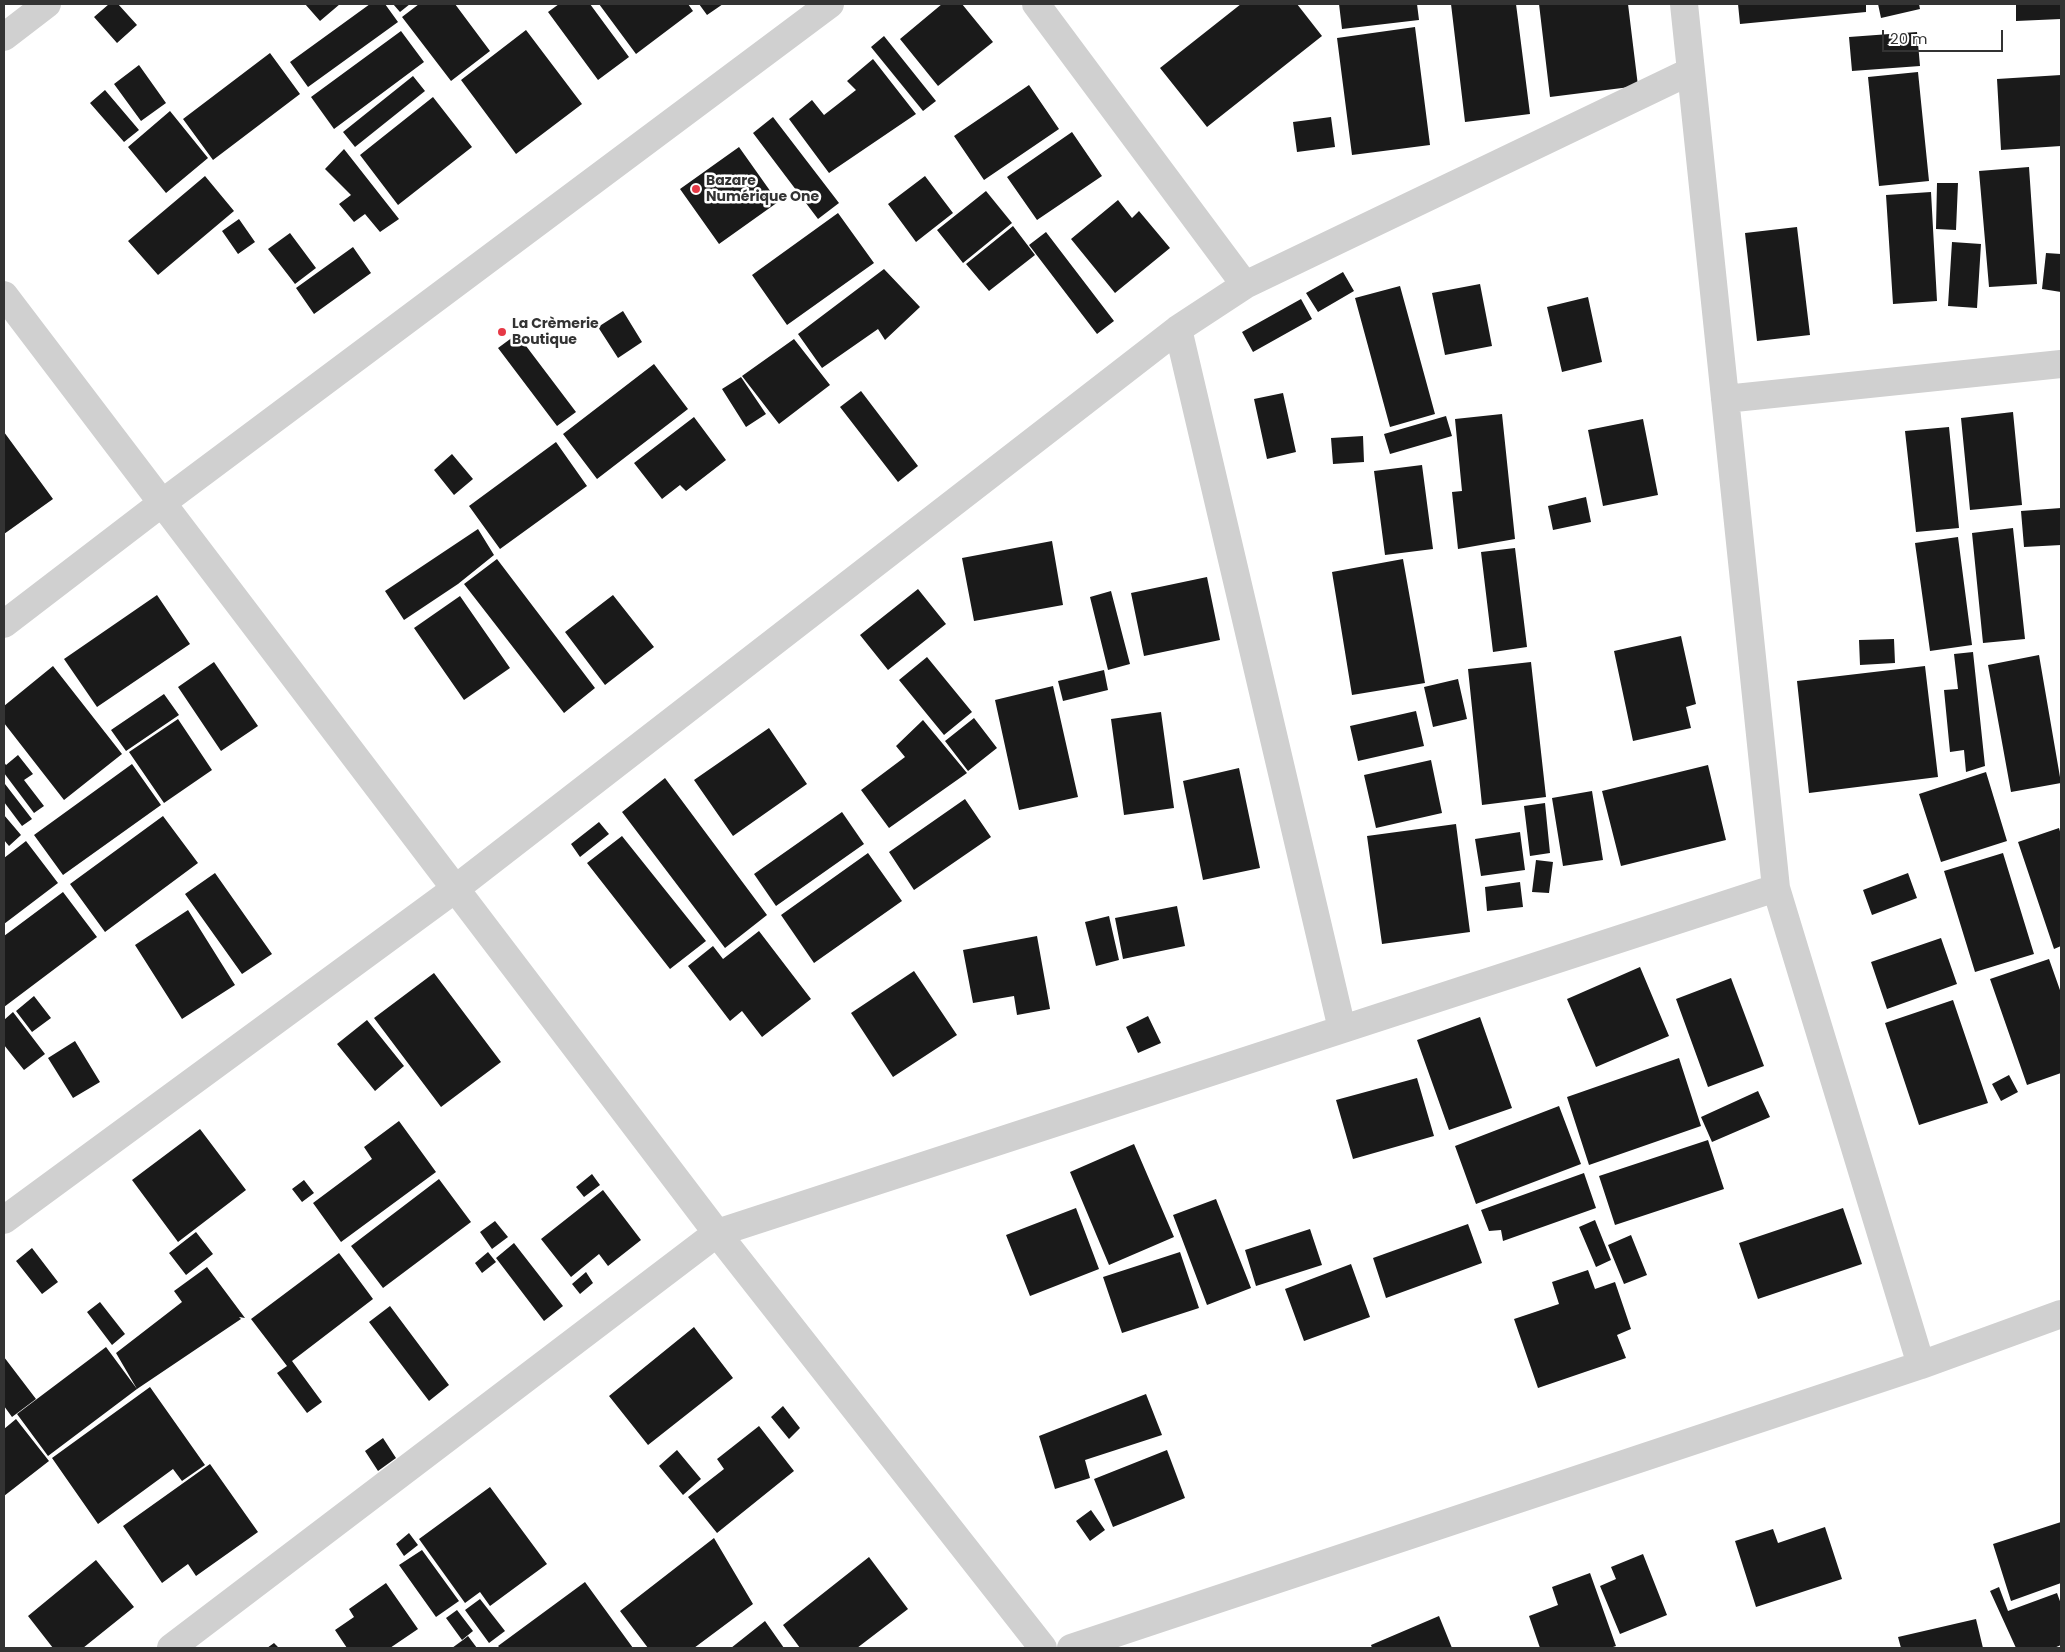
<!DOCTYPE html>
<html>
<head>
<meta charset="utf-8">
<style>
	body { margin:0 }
	#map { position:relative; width:2065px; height:1652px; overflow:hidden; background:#fff; font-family:Poppins,sans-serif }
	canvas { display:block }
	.frame { position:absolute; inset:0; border:5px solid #333; pointer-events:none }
	.scale { position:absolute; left:1882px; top:30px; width:121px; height:22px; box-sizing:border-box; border:2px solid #333; border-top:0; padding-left:6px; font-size:15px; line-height:18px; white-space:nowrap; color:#333; -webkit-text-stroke:4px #fff; paint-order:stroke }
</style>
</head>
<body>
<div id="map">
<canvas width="2065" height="1652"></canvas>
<div class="frame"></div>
<div class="scale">20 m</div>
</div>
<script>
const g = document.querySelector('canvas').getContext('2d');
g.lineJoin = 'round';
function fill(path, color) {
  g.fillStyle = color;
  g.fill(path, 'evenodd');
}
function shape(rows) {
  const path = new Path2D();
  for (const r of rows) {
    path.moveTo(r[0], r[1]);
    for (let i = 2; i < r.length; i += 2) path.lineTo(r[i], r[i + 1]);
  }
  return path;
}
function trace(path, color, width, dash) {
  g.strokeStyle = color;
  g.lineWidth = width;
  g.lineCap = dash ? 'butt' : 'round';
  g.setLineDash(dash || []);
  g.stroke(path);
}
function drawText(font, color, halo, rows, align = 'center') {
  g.font = font + ' Poppins,sans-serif';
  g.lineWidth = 5;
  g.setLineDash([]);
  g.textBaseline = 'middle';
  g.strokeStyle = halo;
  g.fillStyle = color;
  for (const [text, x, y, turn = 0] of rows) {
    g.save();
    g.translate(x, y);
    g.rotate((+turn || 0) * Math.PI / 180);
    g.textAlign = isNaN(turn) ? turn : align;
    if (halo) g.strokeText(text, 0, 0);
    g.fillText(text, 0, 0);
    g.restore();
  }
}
fill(shape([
	[109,4,118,4,137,25,117,43,94,17],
	[305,4,340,4,320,21],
	[370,4,385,4,398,22,308,87,290,62],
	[393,4,410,4,400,12],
	[419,4,455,4,490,51,451,81,402,17],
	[559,4,590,4,629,57,598,80,548,12],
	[599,4,688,4,693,11,636,54],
	[699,4,723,4,707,15],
	[942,4,962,4,993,42,938,86,900,39],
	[1241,4,1297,4,1322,36,1207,127,1160,68],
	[1339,4,1417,4,1419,20,1342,29],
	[1451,4,1516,4,1530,114,1465,122],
	[1539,4,1628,4,1638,86,1550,97],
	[1738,4,1866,4,1866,12,1740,24],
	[1878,4,1919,4,1920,9,1881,18],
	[2016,4,2061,4,2061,19,2016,21],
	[1415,27,1430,145,1352,155,1337,38],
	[526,30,582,104,516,154,461,80],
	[401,31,424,62,334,129,311,97],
	[1917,32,1920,66,1852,71,1849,37],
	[884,36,936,101,923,111,871,47],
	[270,53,300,94,213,160,183,119],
	[873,59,916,114,829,173,789,119,812,100,824,115,856,90,847,81],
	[139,65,166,103,141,121,114,84],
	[1918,72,1929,181,1879,186,1868,77],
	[2061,75,2061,146,2001,150,1997,79],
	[413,76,425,91,355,147,343,132],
	[1029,85,1059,129,984,180,954,136],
	[105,90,139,130,124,142,90,103],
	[433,97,472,147,398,205,360,155],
	[170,111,208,158,166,193,128,147],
	[773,117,839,203,818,219,753,133],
	[1331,117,1335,147,1297,152,1293,122],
	[1072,132,1102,176,1037,220,1007,177],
	[739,147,778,202,719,244,680,189],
	[344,149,399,219,380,232,365,214,354,222,339,204,351,195,325,169],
	[2029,167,2037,284,1989,287,1979,171],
	[205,176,234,211,158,275,128,241],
	[925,176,953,213,916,242,888,204],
	[1937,183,1958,183,1956,230,1936,229],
	[986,191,1012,223,963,263,937,230],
	[1931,192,1937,301,1893,304,1886,195],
	[1118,200,1132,218,1139,211,1170,248,1115,293,1071,239],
	[838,213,874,263,787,325,752,275],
	[239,219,255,242,238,254,222,231],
	[1013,226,1035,255,989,291,966,264],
	[1797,227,1810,335,1757,341,1745,233],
	[1046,232,1114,321,1097,334,1029,245],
	[290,233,316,268,295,284,268,249],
	[1952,242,1981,244,1977,308,1948,306],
	[353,247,371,273,314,314,296,288],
	[2046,253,2061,254,2061,292,2042,289],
	[884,269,920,307,885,340,878,329,822,368,798,334],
	[1343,272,1354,291,1318,312,1306,293],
	[1480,284,1492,346,1445,355,1432,293],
	[1400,286,1435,414,1390,427,1355,298],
	[1588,297,1602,362,1562,372,1547,307],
	[1301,299,1312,319,1253,352,1242,332],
	[623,311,642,342,618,358,598,327],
	[517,334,576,412,557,426,498,348],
	[794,339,830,385,779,424,742,376],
	[654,364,688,409,597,479,563,434],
	[741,377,766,414,746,427,722,389],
	[861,391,918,466,898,482,840,407],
	[1283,393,1296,452,1267,459,1254,399],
	[2013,412,2022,505,1970,510,1961,418],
	[1502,414,1515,539,1458,549,1452,492,1462,491,1455,419],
	[1446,416,1452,436,1390,454,1384,434],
	[694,417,726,460,686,491,680,485,662,499,634,463],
	[1643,419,1658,495,1603,506,1588,430],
	[1949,427,1959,528,1916,532,1905,431],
	[4,432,53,499,4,534],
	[1363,436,1364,462,1333,464,1331,438],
	[556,442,587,486,500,549,469,506],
	[452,454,473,479,454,495,434,470],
	[1422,465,1433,549,1385,555,1374,471],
	[1586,497,1591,522,1553,530,1548,506],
	[2061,508,2061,545,2024,547,2021,511],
	[2013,528,2025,639,1983,643,1972,533],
	[478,529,494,555,458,584,404,620,385,591],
	[1958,537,1972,645,1930,651,1915,543],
	[1052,541,1063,605,974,621,962,558],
	[1515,548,1527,647,1493,652,1481,552],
	[497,559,595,688,564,713,464,584],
	[1403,559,1425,683,1352,695,1332,572],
	[1207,577,1220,640,1144,656,1131,593],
	[918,589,946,624,888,670,860,635],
	[1111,591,1130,664,1108,670,1090,597],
	[157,595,190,644,97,707,64,659],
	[613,595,654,647,605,685,565,632],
	[460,596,510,668,464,700,414,628],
	[1681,636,1696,704,1686,707,1691,728,1633,741,1614,651],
	[1894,639,1895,663,1860,665,1859,640],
	[1973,652,1985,766,1966,772,1964,750,1950,752,1944,690,1958,689,1954,654],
	[2039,655,2061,783,2011,792,1988,665],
	[927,657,972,712,944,735,899,680],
	[214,662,258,726,221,751,178,687],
	[1531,662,1546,797,1482,805,1468,669],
	[53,666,122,754,64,800,4,723,4,706],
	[1925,666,1938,777,1809,793,1797,681],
	[1104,670,1108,690,1063,701,1058,681],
	[1458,679,1467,719,1433,727,1424,687],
	[1053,686,1078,797,1019,810,995,700],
	[164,694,179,715,126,751,111,730],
	[1416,711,1424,746,1358,761,1350,726],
	[1161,712,1174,808,1124,815,1111,719],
	[974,718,997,748,968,771,945,741],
	[178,719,212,770,164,803,129,752],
	[923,720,967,773,889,828,861,790,905,757,896,746],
	[769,728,807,784,733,836,694,780],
	[18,755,33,774,24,780,44,806,34,813,4,773,4,762,6,765],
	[1431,760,1442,813,1376,828,1364,775],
	[132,764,161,805,63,875,34,835],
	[1708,765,1726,840,1621,866,1602,791],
	[1239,768,1260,868,1203,880,1183,781],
	[1986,772,2007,841,1941,862,1919,794],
	[665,778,767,915,725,948,622,812],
	[5,784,32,819,22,826,4,802],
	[1592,791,1603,860,1563,866,1552,798],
	[965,799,991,837,914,890,889,852],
	[1545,803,1550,853,1530,856,1524,806],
	[842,812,864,844,776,906,754,874],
	[4,815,21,835,9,846,4,840],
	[163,816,198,863,105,932,70,884],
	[599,822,609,834,580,857,571,844],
	[1456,824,1470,932,1382,944,1367,836],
	[2059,828,2061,835,2061,946,2054,949,2018,842],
	[1520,832,1525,870,1481,876,1475,839],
	[622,836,706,941,670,969,587,863],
	[26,841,58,883,4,924,4,858],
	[868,853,902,901,814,963,781,915],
	[2003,853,2034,954,1975,972,1944,871],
	[1536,860,1553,862,1549,893,1532,892],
	[215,873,272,954,242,974,185,894],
	[1908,873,1917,898,1872,915,1863,890],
	[1520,882,1523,907,1487,911,1485,887],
	[63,892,97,937,4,1007,4,936],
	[1177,906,1185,946,1123,959,1115,918],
	[188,910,235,985,182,1019,135,945],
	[1109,916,1119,960,1096,966,1085,922],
	[759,931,811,999,762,1037,742,1011,730,1021,688,966,713,946,723,959],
	[1037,936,1050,1009,1017,1015,1014,996,973,1003,963,950],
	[1941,938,1957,984,1887,1009,1871,962],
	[2049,959,2061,993,2061,1073,2027,1085,1990,979],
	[1640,967,1669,1036,1596,1067,1567,999],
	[914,971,957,1035,893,1077,851,1013],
	[434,973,501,1062,441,1107,374,1018],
	[1731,978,1764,1066,1708,1087,1676,999],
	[34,996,51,1018,32,1032,16,1011],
	[1953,1000,1988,1103,1919,1125,1885,1023],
	[13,1012,45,1054,24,1070,4,1045,4,1020],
	[1148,1016,1161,1043,1138,1053,1126,1027],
	[1480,1017,1512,1108,1449,1130,1417,1040],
	[367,1020,404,1066,375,1091,337,1044],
	[75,1041,100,1082,73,1098,48,1058],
	[1679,1058,1701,1126,1589,1165,1567,1097],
	[2009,1075,2018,1092,2001,1101,1992,1084],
	[1417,1078,1434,1136,1353,1159,1336,1100],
	[1758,1091,1770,1117,1712,1142,1701,1117],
	[1559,1106,1581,1164,1476,1204,1455,1146],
	[399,1121,436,1172,341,1242,313,1203,372,1159,364,1147],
	[200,1129,246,1190,178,1242,132,1180],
	[1708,1140,1724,1189,1615,1225,1599,1176],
	[1134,1144,1174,1237,1109,1265,1070,1172],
	[1584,1173,1596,1208,1503,1241,1501,1230,1489,1231,1481,1210],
	[592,1174,600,1185,584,1197,576,1187],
	[439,1179,471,1222,383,1288,351,1246],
	[304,1180,314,1193,302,1202,292,1189],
	[603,1190,641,1240,608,1266,599,1254,571,1277,541,1239],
	[1216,1199,1251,1288,1207,1305,1173,1215],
	[1076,1208,1099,1269,1030,1296,1006,1235],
	[1843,1208,1862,1264,1758,1299,1739,1243],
	[1595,1220,1611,1260,1596,1267,1579,1227],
	[495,1221,508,1237,492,1249,480,1232],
	[1468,1224,1482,1263,1386,1298,1373,1258],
	[1310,1229,1322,1265,1256,1286,1245,1250],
	[196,1232,213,1254,186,1275,169,1253],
	[1631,1235,1647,1275,1624,1284,1608,1245],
	[514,1243,563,1306,544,1321,496,1258],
	[32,1248,58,1282,42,1294,16,1261],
	[488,1252,496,1262,482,1273,475,1263],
	[1180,1252,1199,1308,1122,1333,1103,1277],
	[339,1253,373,1299,292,1361,322,1402,307,1413,277,1373,287,1366,251,1319],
	[1351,1264,1370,1317,1304,1341,1285,1289],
	[207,1267,245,1318,239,1317,241,1319,137,1389,116,1353,182,1302,174,1291],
	[1588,1270,1595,1289,1615,1282,1631,1329,1617,1335,1626,1358,1538,1388,1514,1319,1559,1304,1552,1282],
	[586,1272,593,1283,580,1294,572,1284],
	[100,1302,125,1334,112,1345,87,1312],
	[390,1306,449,1385,429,1401,369,1322],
	[694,1327,733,1378,648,1445,609,1396],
	[106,1347,137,1389,48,1456,17,1414],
	[4,1357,36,1399,12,1417,4,1406],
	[150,1387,205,1465,182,1481,173,1469,98,1524,52,1458],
	[1146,1394,1162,1435,1085,1460,1090,1478,1055,1489,1039,1436],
	[783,1406,800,1428,789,1439,771,1417],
	[16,1419,49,1461,4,1496,4,1429],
	[759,1426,794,1471,717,1533,688,1497,724,1469,717,1459],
	[383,1438,396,1458,378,1471,365,1451],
	[677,1450,701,1479,683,1495,659,1466],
	[1167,1450,1185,1498,1113,1527,1094,1479],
	[210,1464,258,1532,196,1576,188,1564,162,1583,123,1526],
	[490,1487,547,1564,490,1606,480,1592,465,1603,419,1539],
	[1091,1510,1105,1530,1090,1541,1076,1521],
	[2061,1522,2061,1583,2011,1601,1993,1544],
	[1825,1527,1842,1579,1756,1607,1735,1541,1773,1529,1778,1543],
	[409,1533,418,1545,404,1556,396,1544],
	[714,1538,753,1604,694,1648,648,1648,620,1611],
	[422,1550,459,1601,436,1617,399,1565],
	[1643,1554,1667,1615,1620,1634,1600,1586,1616,1579,1611,1567],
	[869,1557,908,1609,857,1648,800,1648,783,1625],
	[96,1560,134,1607,83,1648,53,1648,28,1616],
	[1590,1573,1616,1646,1610,1648,1540,1648,1529,1616,1558,1605,1552,1587],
	[585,1582,633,1648,500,1648,498,1646],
	[386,1583,418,1629,390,1648,347,1648,335,1630,354,1617,349,1609],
	[1999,1587,2008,1611,2057,1593,2061,1604,2061,1645,2054,1648,2016,1648,1990,1591],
	[480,1599,505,1631,489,1643,465,1610],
	[457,1610,473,1631,462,1640,446,1618],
	[1439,1616,1452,1648,1372,1648,1371,1645],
	[1976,1619,1983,1648,1901,1648,1898,1637],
	[765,1621,784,1648,731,1648],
	[468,1636,477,1648,452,1648,463,1640],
	[274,1643,279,1648,267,1648]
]), '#1a1a1a');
trace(shape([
	[1036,4,1245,285],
	[1684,4,1776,888,1921,1365],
	[4,37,47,4],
	[4,295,717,1233,1043,1648],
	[1178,329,1342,1029],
	[1725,399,2061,364],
	[4,624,162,503,830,4],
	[4,1220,455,889,1178,329,1245,285,1691,71],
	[171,1648,717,1233,1776,888],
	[1071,1648,1921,1365,2061,1314]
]), '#d0d0d0', 28);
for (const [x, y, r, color] of [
	[696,189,5,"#e63946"],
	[502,332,5,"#e63946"]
]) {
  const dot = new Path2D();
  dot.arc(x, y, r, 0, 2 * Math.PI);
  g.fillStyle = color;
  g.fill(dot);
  trace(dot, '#fff', 2);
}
drawText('bold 14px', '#333', '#fff', [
	["Bazare",706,181],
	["Numérique One",706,197],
	["La Crèmerie",512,324],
	["Boutique",512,340]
], 'left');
</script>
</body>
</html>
